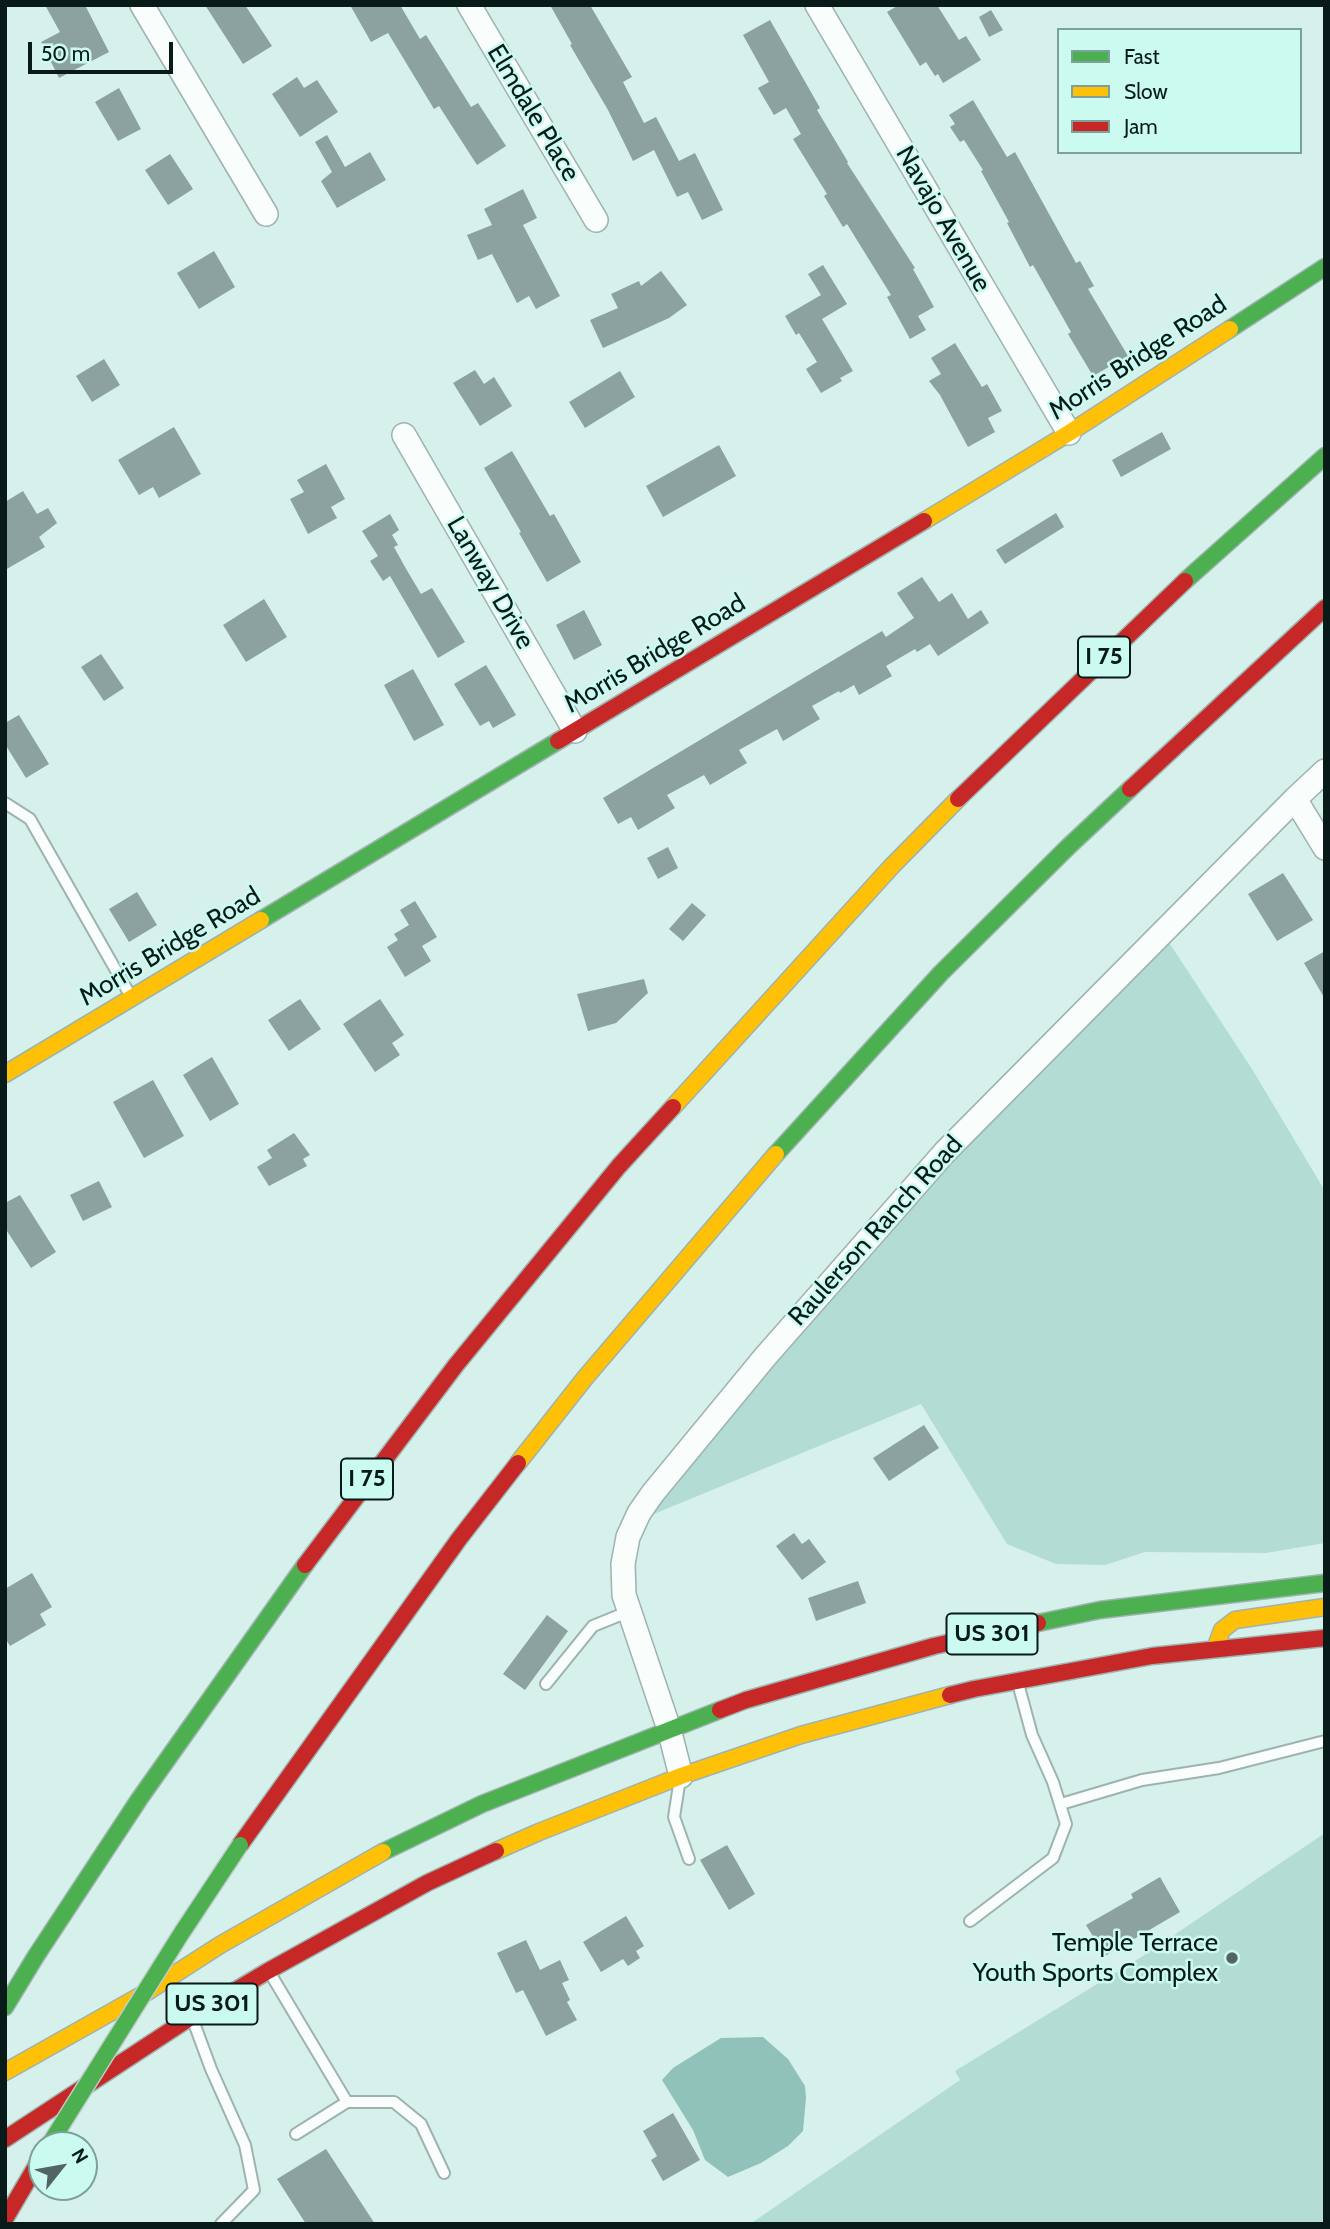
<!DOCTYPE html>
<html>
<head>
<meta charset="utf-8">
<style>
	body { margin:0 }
	#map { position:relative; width:1330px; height:2229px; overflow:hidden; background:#d6f0eb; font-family:Cabin,sans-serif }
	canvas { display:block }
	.frame { position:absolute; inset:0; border:7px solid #091b18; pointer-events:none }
	.legend { position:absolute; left:1057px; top:28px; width:245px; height:126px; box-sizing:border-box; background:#cbfaf1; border:2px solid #7da19a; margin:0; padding:9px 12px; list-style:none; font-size:21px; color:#091b18 }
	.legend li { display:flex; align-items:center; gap:14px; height:35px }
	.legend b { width:35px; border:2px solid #7da19a }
	.north { position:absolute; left:28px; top:2131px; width:70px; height:70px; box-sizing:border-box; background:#cbfaf1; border:2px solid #7da19a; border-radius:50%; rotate:59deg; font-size:19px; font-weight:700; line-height:28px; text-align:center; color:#091b18 }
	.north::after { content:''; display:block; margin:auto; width:24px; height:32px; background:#516662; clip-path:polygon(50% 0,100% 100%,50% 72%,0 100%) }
	.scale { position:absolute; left:28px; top:42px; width:145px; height:32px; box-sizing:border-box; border:4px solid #091b18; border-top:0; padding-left:9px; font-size:21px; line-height:24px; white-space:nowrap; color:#091b18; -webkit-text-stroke:5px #cbfaf1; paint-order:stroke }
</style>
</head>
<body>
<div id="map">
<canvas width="1330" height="2229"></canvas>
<div class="frame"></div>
<ul class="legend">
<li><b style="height:9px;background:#4caf50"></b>Fast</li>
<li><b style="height:9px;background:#ffc107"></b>Slow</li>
<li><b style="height:9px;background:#c62828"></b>Jam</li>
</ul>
<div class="north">N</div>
<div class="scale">50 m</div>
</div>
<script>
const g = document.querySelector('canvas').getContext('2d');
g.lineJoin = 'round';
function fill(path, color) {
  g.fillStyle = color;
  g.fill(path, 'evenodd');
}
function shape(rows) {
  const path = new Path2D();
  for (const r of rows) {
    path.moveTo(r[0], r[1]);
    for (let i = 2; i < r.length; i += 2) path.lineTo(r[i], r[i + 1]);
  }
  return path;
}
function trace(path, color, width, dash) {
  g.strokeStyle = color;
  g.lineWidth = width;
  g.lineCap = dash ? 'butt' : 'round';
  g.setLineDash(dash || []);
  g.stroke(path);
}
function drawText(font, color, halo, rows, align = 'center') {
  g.font = font + ' Cabin,sans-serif';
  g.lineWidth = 5;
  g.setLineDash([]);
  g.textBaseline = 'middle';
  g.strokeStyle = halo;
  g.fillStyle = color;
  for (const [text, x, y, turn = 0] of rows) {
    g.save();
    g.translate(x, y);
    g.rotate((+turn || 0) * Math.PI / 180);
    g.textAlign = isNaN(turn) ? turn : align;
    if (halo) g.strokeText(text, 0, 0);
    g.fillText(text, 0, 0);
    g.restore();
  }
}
fill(shape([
	[1168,941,1252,1069,1325,1191,1325,1543,1266,1553,1145,1552,1105,1565,1056,1564,1007,1544,921,1404,649,1516,661,1498,773,1363,953,1158],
	[1325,1833,1325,2224,750,2224,960,2080,955,2071,1143,1956]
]), '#b3ddd4');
fill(shape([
	[763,2037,788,2059,805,2086,806,2098,803,2131,788,2146,761,2163,728,2177,705,2160,693,2130,662,2080,673,2068,721,2038]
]), '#90c2b9');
fill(shape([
	[45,5,85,5,109,52,59,78,41,42,60,32],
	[205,5,245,5,272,46,243,64],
	[350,5,400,5,420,39,426,35,471,107,478,103,506,146,477,165,439,106,434,109,388,33,371,42],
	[550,5,590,5,632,77,623,82,644,123,656,117,679,161,695,153,723,210,702,220,688,192,677,197,654,150,633,161,608,110,570,45,572,44],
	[899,5,937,5,959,40,966,36,981,60,943,83,938,74,935,76,926,62,920,66,887,12],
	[991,10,1003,30,989,37,979,17],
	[770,20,820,108,817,110,848,162,847,163,915,268,913,269,934,307,918,316,926,330,910,339,887,297,891,295,847,224,843,227,824,196,827,194,793,139,801,134,786,108,774,115,758,88,769,82,743,35],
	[297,77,304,88,317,80,338,112,300,137,272,94],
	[119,88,141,129,118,141,95,102],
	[973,100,1007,157,1015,152,1076,263,1080,261,1094,286,1088,289,1128,356,1093,376,1068,334,1071,332,1033,265,1030,267,1007,223,1009,222,981,171,983,170,964,140,960,142,950,127,955,124,949,115],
	[327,135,345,167,370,152,386,180,337,208,321,181,332,172,315,142],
	[170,154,193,189,168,205,145,170],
	[523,189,537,218,523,225,560,296,536,309,529,296,517,303,492,254,478,260,467,235,492,225,484,209],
	[214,251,235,287,199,309,177,273],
	[823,265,847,304,822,319,853,371,840,378,842,381,821,393,806,369,817,362,799,333,796,335,785,316,821,295,808,274],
	[661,271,687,305,669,318,603,348,590,320,618,308,611,294,639,281,641,286],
	[955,343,982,387,987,384,1002,411,988,418,995,432,968,447,940,395,929,381,941,374,931,358],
	[104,359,120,385,92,402,76,376],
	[475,370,484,384,494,377,512,406,480,426,453,383],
	[620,371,635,397,585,428,569,402],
	[174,427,201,474,159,498,153,487,139,495,118,460],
	[1162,432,1171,449,1121,477,1112,460],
	[719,445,736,476,663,517,646,486],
	[512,451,550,516,554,514,581,562,547,582,519,533,521,532,484,468],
	[326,464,345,499,331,507,337,518,308,534,290,499,304,492,297,480],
	[23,491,37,514,48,508,57,523,39,537,45,547,5,570,5,502],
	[1056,513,1064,527,1005,564,996,550],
	[390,514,399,530,392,535,398,545,394,547,405,567,421,594,432,588,465,642,438,658,390,576,383,581,370,561,378,556,362,531],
	[922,577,939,602,952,593,968,619,981,610,989,623,938,656,930,644,917,652,915,649,886,666,892,676,859,695,854,685,840,693,839,691,812,706,820,719,783,741,777,729,739,750,747,763,710,785,704,775,667,795,675,808,638,830,631,817,618,824,603,798,882,631,886,637,914,618,897,593],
	[264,599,287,637,246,662,223,625],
	[584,610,602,645,574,660,556,625],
	[101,654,124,688,104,701,81,667],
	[486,665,516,715,493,728,489,721,480,726,454,684],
	[413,669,444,725,414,741,384,685],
	[19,715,49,764,26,778,5,744,5,723],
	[668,847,678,868,658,879,647,858],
	[1283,873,1313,920,1277,941,1248,894],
	[137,892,157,925,129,942,109,909],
	[415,901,437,937,422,946,431,961,405,977,387,947,398,940,394,934,409,925,400,910],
	[692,903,706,915,683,941,669,929],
	[1325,951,1325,999,1304,963],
	[644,979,648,993,616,1023,588,1031,577,994],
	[300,999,321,1029,289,1051,268,1020],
	[380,999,404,1035,392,1043,400,1055,375,1072,343,1024],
	[212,1057,239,1104,210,1121,183,1075],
	[153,1080,184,1136,144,1158,113,1102],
	[294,1133,310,1155,303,1159,307,1166,269,1186,257,1167,272,1158,267,1150],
	[99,1181,112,1207,83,1221,70,1195],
	[20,1195,56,1252,31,1268,5,1228,5,1203],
	[924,1425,939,1448,889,1481,873,1458],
	[794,1533,802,1544,809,1539,826,1562,802,1580,776,1546],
	[32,1573,52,1607,40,1614,46,1625,10,1646,5,1638,5,1589],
	[858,1581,866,1603,816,1621,808,1598],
	[547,1615,568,1631,525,1690,503,1674],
	[727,1845,755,1894,729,1910,700,1860],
	[1160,1877,1180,1912,1105,1956,1086,1925,1133,1898,1131,1894],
	[626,1916,644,1946,636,1951,640,1958,628,1966,623,1959,601,1972,583,1942],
	[526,1940,540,1970,560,1960,569,1980,562,1983,570,2000,567,2002,577,2020,546,2036,523,1990,516,1993,497,1953],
	[673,2113,700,2160,663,2181,651,2160,657,2156,643,2131],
	[326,2149,375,2224,306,2224,277,2179]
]), '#8ba29e');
const lane = shape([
	[5,803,30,819,130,995],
	[546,1684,593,1626,630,1611],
	[679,1785,674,1817,689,1859],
	[1061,1804,1142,1780,1219,1768,1325,1741],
	[970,1921,1053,1858,1066,1824,1053,1782,1032,1735,1019,1687],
	[270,1973,347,2102,296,2134],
	[194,2023,211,2069,245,2145,254,2190,221,2224],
	[347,2102,394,2102,421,2124,444,2173]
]);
const street = shape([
	[142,5,266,214],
	[469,5,596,220],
	[817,5,1069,433],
	[404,435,575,731],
	[1295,799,1325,848],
	[681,1776,669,1729,624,1595,623,1564,628,1537,639,1513,653,1493,765,1357,945,1152,1295,799,1325,771]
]);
const fast = shape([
	[1230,329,1325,267],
	[1185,581,1325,456],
	[261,920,558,741],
	[776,1154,941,973,1068,847,1130,789],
	[1038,1623,1100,1610,1325,1583],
	[383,1852,482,1804,720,1710],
	[5,2007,36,1956,140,1798,305,1565]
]);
const slow = shape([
	[924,521,1069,433,1230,329],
	[5,1074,261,920],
	[673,1107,892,866,958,799],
	[518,1463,585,1378,776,1154],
	[1215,1649,1222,1630,1235,1620,1325,1607],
	[496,1851,539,1832,681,1776,801,1735,950,1695],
	[5,2072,147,1992,220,1945,383,1852]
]);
const jam = shape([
	[558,741,924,521],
	[1130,789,1325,608],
	[958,799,1185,581],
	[305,1565,456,1365,619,1166,673,1107],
	[950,1695,974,1689,1152,1656,1325,1638],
	[720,1710,746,1700,934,1646,1038,1623],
	[240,1845,459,1539,518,1463],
	[5,2139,191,2017,268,1971,427,1883,496,1851],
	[5,2219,42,2156]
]);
trace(lane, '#9eb3af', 14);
trace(street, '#9eb3af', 26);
trace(fast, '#9eb3af', 19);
trace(slow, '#9eb3af', 19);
trace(jam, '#9eb3af', 19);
trace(lane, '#f9fdfc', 10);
trace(street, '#f9fdfc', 23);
trace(fast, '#4caf50', 16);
trace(slow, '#ffc107', 16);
trace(jam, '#c62828', 16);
const fastBridge = shape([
	[49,2145,181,1934,240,1845]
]);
trace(fastBridge, '#bfccca', 19, []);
trace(fastBridge, '#4caf50', 16);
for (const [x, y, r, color] of [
	[1232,1958,7,"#516662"]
]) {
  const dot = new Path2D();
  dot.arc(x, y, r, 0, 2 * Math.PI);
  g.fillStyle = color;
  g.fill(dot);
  trace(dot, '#cbfaf1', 2.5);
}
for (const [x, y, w] of [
	[1104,657,52],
	[367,1479,52],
	[992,1634,91],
	[212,2004,91]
]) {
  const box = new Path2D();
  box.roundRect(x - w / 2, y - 20.5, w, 41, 5);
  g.fillStyle = '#cbfaf1';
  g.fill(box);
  trace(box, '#091b18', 2);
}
drawText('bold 24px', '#091b18', null, [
	["I 75",1104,657],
	["I 75",367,1479],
	["US 301",992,1634],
	["US 301",212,2004]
]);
drawText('26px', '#091b18', '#cbfaf1', [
	["Elmdale Place",533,113,59],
	["Navajo Avenue",943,219,60],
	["Morris Bridge Road",1138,358,-33],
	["Lanway Drive",490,583,60],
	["Morris Bridge Road",655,654,-31],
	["Morris Bridge Road",170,947,-31],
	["Raulerson Ranch Road",876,1231,-48]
]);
drawText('26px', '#091b18', '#cbfaf1', [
	["Temple Terrace",1218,1943],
	["Youth Sports Complex",1218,1973]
], 'right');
</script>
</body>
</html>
